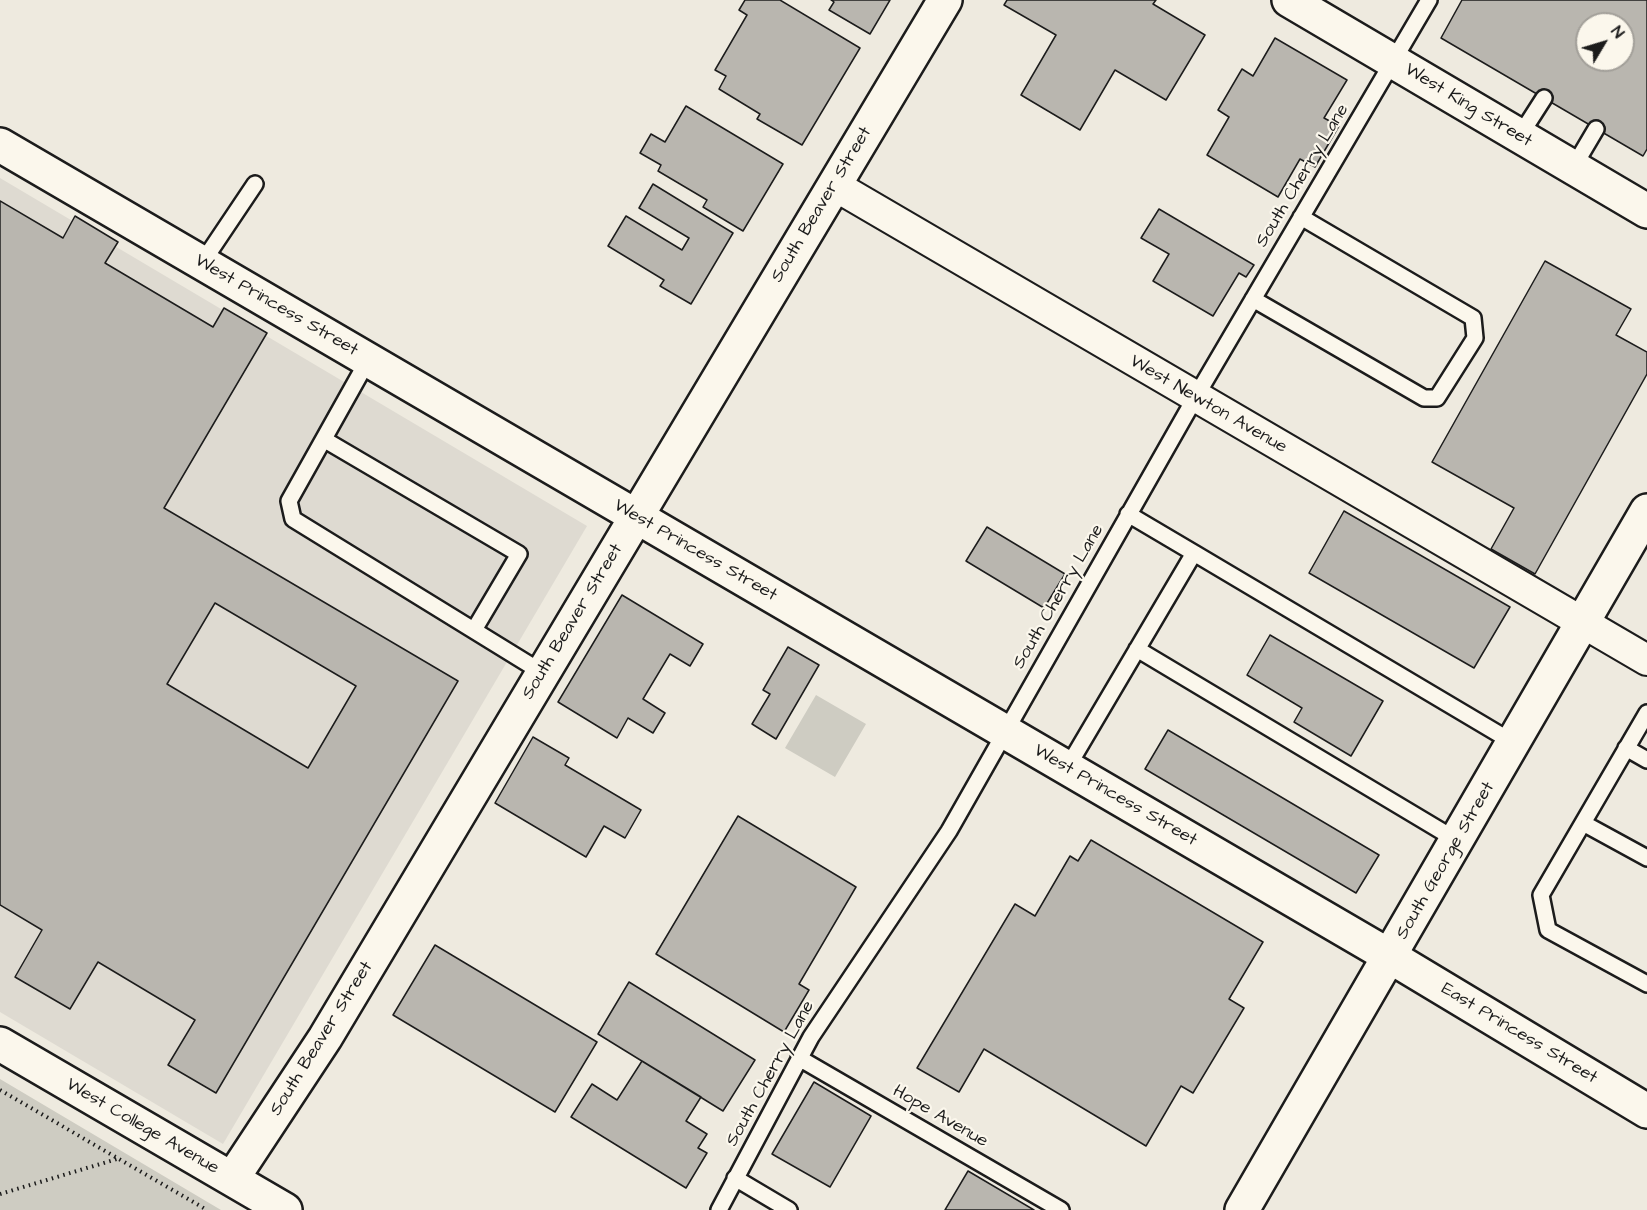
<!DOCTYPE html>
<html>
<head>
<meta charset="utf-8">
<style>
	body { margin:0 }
	#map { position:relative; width:1647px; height:1210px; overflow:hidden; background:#eeeadf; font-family:"Architects Daughter",sans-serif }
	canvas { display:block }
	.north { position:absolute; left:1575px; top:12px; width:60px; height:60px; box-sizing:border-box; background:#fbf7ec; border:2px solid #a29f99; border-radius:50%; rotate:52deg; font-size:16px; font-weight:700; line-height:24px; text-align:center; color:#1c1c1c }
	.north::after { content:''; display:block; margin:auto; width:21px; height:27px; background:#1c1c1c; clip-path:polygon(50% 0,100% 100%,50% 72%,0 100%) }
</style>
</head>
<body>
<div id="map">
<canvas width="1647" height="1210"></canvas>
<div class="north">N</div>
</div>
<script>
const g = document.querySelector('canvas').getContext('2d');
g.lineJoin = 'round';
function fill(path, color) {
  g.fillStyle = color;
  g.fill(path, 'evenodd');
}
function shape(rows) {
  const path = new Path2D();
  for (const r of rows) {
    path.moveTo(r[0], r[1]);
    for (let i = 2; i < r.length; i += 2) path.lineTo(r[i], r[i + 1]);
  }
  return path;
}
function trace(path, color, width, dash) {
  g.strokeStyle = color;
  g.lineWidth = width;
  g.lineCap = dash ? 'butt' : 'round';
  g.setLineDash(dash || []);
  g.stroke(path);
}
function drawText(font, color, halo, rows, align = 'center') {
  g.font = font + ' "Architects Daughter",sans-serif';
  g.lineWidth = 4.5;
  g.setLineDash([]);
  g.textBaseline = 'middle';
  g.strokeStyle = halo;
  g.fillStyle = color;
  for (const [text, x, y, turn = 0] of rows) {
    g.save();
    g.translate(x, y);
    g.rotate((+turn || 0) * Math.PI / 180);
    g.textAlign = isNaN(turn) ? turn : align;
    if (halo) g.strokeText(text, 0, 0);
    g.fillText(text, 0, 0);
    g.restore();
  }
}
fill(shape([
	[0,178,587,526,223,1144,0,1012]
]), '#dedad1');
fill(shape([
	[816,695,866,724,835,777,785,748],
	[0,1079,221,1210,0,1210]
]), '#ceccc2');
const building = shape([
	[745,0,780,0,860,48,802,145,757,119,760,114,719,89,726,76,715,70,747,15,739,10,745,0],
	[831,0,890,0,870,34,829,10,834,2,831,0],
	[1007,0,1156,0,1153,4,1205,35,1166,100,1115,70,1080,130,1021,95,1056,35,1004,5,1007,0],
	[1462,0,1647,0,1647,149,1643,156,1441,38,1462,0],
	[1587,24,1623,24,1623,60,1587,60,1587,24],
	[1275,38,1347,80,1324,118,1339,126,1315,167,1300,159,1278,197,1207,155,1229,117,1218,110,1242,69,1253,76,1275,38],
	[686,106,783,164,743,231,703,207,707,200,658,171,661,165,640,153,651,134,665,142,686,106],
	[653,184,733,233,691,304,660,286,664,280,608,246,626,216,682,250,689,238,639,208,653,184],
	[0,201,63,238,75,216,118,242,105,263,213,327,224,308,267,333,164,508,458,681,216,1093,168,1065,195,1020,98,962,70,1009,15,977,42,930,0,905,0,201],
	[215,603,356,686,308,768,167,684,215,603],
	[1159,209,1254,265,1246,277,1239,273,1213,316,1153,281,1169,254,1141,238,1159,209],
	[1545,261,1631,309,1616,335,1647,352,1647,374,1535,574,1491,549,1514,508,1432,462,1545,261],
	[1344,511,1510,607,1474,668,1309,573,1344,511],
	[987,527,1065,574,1044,608,966,561,987,527],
	[622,595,703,644,690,666,670,654,643,699,665,713,653,733,628,718,617,738,558,702,622,595],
	[1270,635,1383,701,1351,756,1294,722,1302,708,1247,675,1270,635],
	[788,647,819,665,776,739,752,724,770,694,763,690,788,647],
	[1168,730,1379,855,1356,893,1145,769,1168,730],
	[533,737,569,758,565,765,641,810,625,838,604,826,586,857,495,803,533,737],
	[738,816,856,887,799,984,809,990,784,1032,656,954,738,816],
	[1091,840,1263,942,1229,999,1244,1008,1193,1093,1181,1086,1146,1146,984,1049,959,1092,917,1068,1015,904,1035,916,1070,856,1078,861,1091,840],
	[435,945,597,1042,555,1112,393,1015,435,945],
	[629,982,755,1060,723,1111,598,1034,629,982],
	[642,1061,701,1097,686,1121,707,1134,698,1148,707,1153,686,1188,571,1117,592,1084,617,1100,642,1061],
	[814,1082,871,1116,830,1187,772,1154,814,1082],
	[968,1171,1034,1210,945,1210,968,1171]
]);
fill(building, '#b9b6af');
trace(building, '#1c1c1c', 1.5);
const lane = shape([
	[1519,137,1544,98],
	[1573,168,1596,129],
	[202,263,255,184],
	[1253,299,1424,398,1437,398,1475,338,1473,318,1301,217],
	[368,360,289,501,293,519,543,673],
	[325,440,519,554,474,630],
	[1128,514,1194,553],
	[1137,649,1458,841],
	[1647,713,1541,895,1548,930,1647,984],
	[1626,748,1647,760],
	[1067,768,1194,553,1514,743],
	[1583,823,1647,858],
	[799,1058,1061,1210],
	[735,1178,789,1210],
	[719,1210,811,1037,949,831,1195,398,1429,0]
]);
const street = shape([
	[834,185,1647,660]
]);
const secondary = shape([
	[1289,0,1647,211],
	[0,145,1391,957,1647,1111],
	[0,1044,285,1210],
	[232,1179,325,1038,945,0]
]);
const primary = shape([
	[1242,1210,1647,511]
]);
trace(lane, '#1c1c1c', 20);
trace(street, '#1c1c1c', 34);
trace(secondary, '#1c1c1c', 38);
trace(primary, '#1c1c1c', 38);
trace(shape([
	[0,1090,207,1210],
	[0,1194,117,1159]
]), '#1c1c1c', 4, [1.5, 4.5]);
trace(lane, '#fbf7ec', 15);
trace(street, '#fbf7ec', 30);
trace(secondary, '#fbf7ec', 33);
trace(primary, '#fbf7ec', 33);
drawText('18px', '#1c1c1c', '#fbf7ec', [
	["West King Street",1468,106,31],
	["South Cherry Lane",1303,176,-59],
	["South Beaver Street",822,205,-59],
	["West Princess Street",276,306,30],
	["West Newton Avenue",1208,405,30],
	["West Princess Street",695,551,30],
	["South Cherry Lane",1059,597,-60],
	["South Beaver Street",573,622,-59],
	["West Princess Street",1115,796,30],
	["South George Street",1446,861,-60],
	["East Princess Street",1519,1034,31],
	["South Beaver Street",322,1039,-58],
	["South Cherry Lane",771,1074,-61],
	["Hope Avenue",940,1117,30],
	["West College Avenue",142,1127,30]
]);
</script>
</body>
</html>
